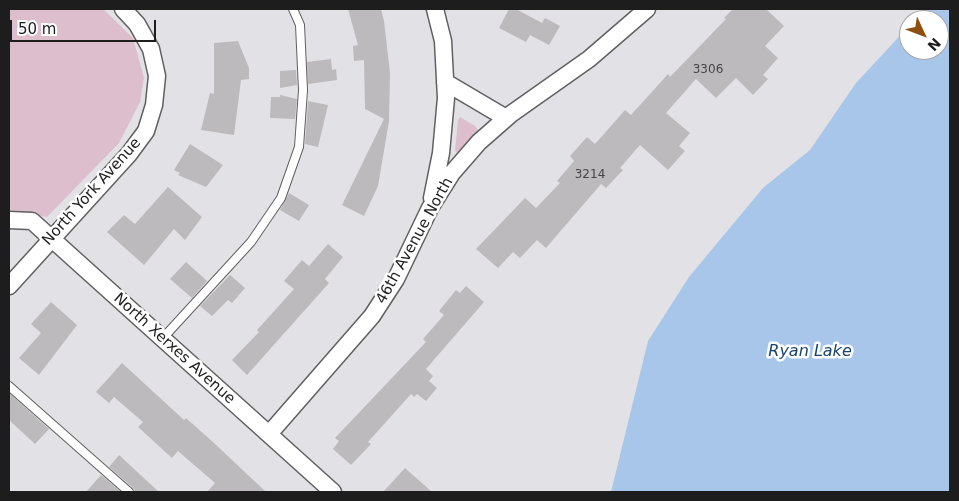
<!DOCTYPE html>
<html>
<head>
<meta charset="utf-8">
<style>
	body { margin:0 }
	#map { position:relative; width:959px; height:501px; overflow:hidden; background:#e2e1e5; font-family:"DejaVu Sans",sans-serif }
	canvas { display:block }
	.frame { position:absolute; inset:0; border:10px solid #1d1d1e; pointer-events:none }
	.north { position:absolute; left:899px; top:10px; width:50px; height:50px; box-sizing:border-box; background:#fff; border:1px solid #a5a5a5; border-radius:50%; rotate:133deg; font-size:14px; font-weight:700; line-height:20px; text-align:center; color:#1d1d1e }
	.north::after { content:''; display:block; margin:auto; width:18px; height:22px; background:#8c4f10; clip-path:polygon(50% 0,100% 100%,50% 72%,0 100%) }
	.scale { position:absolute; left:10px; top:20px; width:146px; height:22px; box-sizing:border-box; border:2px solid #1d1d1e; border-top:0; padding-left:6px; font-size:15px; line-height:18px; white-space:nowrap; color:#1d1d1e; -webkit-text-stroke:4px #fff; paint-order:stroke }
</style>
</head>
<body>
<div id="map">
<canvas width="959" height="501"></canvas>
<div class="frame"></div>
<div class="north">N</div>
<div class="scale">50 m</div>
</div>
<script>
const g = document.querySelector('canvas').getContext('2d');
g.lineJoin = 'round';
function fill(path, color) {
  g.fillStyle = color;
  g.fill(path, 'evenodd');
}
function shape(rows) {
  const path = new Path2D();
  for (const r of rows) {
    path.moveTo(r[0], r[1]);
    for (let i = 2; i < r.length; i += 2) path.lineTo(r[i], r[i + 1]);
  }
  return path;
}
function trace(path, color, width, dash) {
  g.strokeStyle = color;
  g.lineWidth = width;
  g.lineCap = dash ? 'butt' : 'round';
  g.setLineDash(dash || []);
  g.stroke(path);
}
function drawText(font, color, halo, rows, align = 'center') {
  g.font = font + ' "DejaVu Sans",sans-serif';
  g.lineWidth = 5;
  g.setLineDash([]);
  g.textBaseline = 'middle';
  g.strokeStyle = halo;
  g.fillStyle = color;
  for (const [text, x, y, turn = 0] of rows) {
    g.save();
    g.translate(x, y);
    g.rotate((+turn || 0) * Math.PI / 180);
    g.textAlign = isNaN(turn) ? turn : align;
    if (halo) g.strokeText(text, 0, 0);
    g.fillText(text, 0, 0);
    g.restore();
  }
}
fill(shape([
	[9,9,103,9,133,38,144,78,140,102,119,143,47,217,9,210],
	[460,117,475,126,478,130,460,154,455,151,458,120]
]), '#dcbecc');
fill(shape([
	[925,9,950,9,950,492,611,492,648,341,689,277,763,188,810,150,856,83,909,26,909,50,939,50,939,20,914,20]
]), '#a8c6e9');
fill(shape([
	[348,9,381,9,384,21,390,73,389,121,378,186,364,216,342,205,384,119,365,109,364,60,354,61,353,46,358,45],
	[509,9,516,9,542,23,545,18,560,26,549,45,530,35,526,42,499,28],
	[733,9,766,9,784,26,765,46,778,58,763,75,768,79,753,95,736,78,716,98,696,79,666,113,690,133,679,146,685,151,668,170,640,145,620,168,623,170,606,188,601,184,546,248,537,240,520,258,513,252,498,268,476,249,525,198,536,208,560,183,557,181,574,161,570,156,587,137,595,144,625,110,631,115,668,74,670,77,726,19,724,18],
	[238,41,249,68,249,79,241,80,234,135,201,130,210,93,214,94,214,43],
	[331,59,332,70,336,69,337,80,308,84,307,62],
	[296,70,297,85,280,88,280,71],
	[280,95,297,99,295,119,270,118,271,97,280,97],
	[308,101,328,105,318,147,305,144],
	[190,144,223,165,206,187,178,175,180,173,174,170],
	[168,187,202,217,185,240,174,229,144,265,107,232,124,215,135,224],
	[289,193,309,205,299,221,280,210],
	[328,244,343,257,325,279,329,283,247,375,232,360,259,332,257,330,294,289,284,281,302,260,309,266],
	[186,262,207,281,192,298,170,279],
	[230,275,245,288,232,303,228,300,212,316,200,306],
	[466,286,484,302,426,369,433,376,429,381,437,388,426,401,417,394,414,397,411,394,368,442,371,444,351,465,333,449,339,441,335,438,426,342,423,339,444,315,439,311,456,290,460,293],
	[51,302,77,325,39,375,19,358,41,333,31,324],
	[122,363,184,420,186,418,214,443,266,492,207,492,215,483,178,451,172,458,138,427,143,422,114,397,109,403,96,392],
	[9,393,49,429,35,444,9,420],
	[119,455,159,492,135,492,133,488,109,467],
	[405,468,432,492,383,492],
	[101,475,121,492,86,492]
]), '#bdbabd');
const service = shape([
	[163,338,251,242,281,198,299,147,303,90,300,25,293,9],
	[9,386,129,492]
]);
const minor = shape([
	[445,82,506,118],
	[432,198,441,153,446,98,443,41,435,9],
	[9,220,32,221,333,492],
	[9,286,129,154,146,131,154,105,157,76,151,49,137,24,123,9],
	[269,434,372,316,396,279,430,208,452,173,479,142,511,114,589,59,647,9]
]);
trace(service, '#605f62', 10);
trace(minor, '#605f62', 19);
trace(service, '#fff', 8);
trace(minor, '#fff', 16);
drawText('12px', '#454446', null, [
	["3306",708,70],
	["3214",590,175]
]);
drawText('15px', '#1d1d1e', '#fff', [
	["North York Avenue",92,192,-48],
	["46th Avenue North",415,241,-61],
	["North Xerxes Avenue",174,349,42]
]);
drawText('italic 16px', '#18436e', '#fff', [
	["Ryan Lake",810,352]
]);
</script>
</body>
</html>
